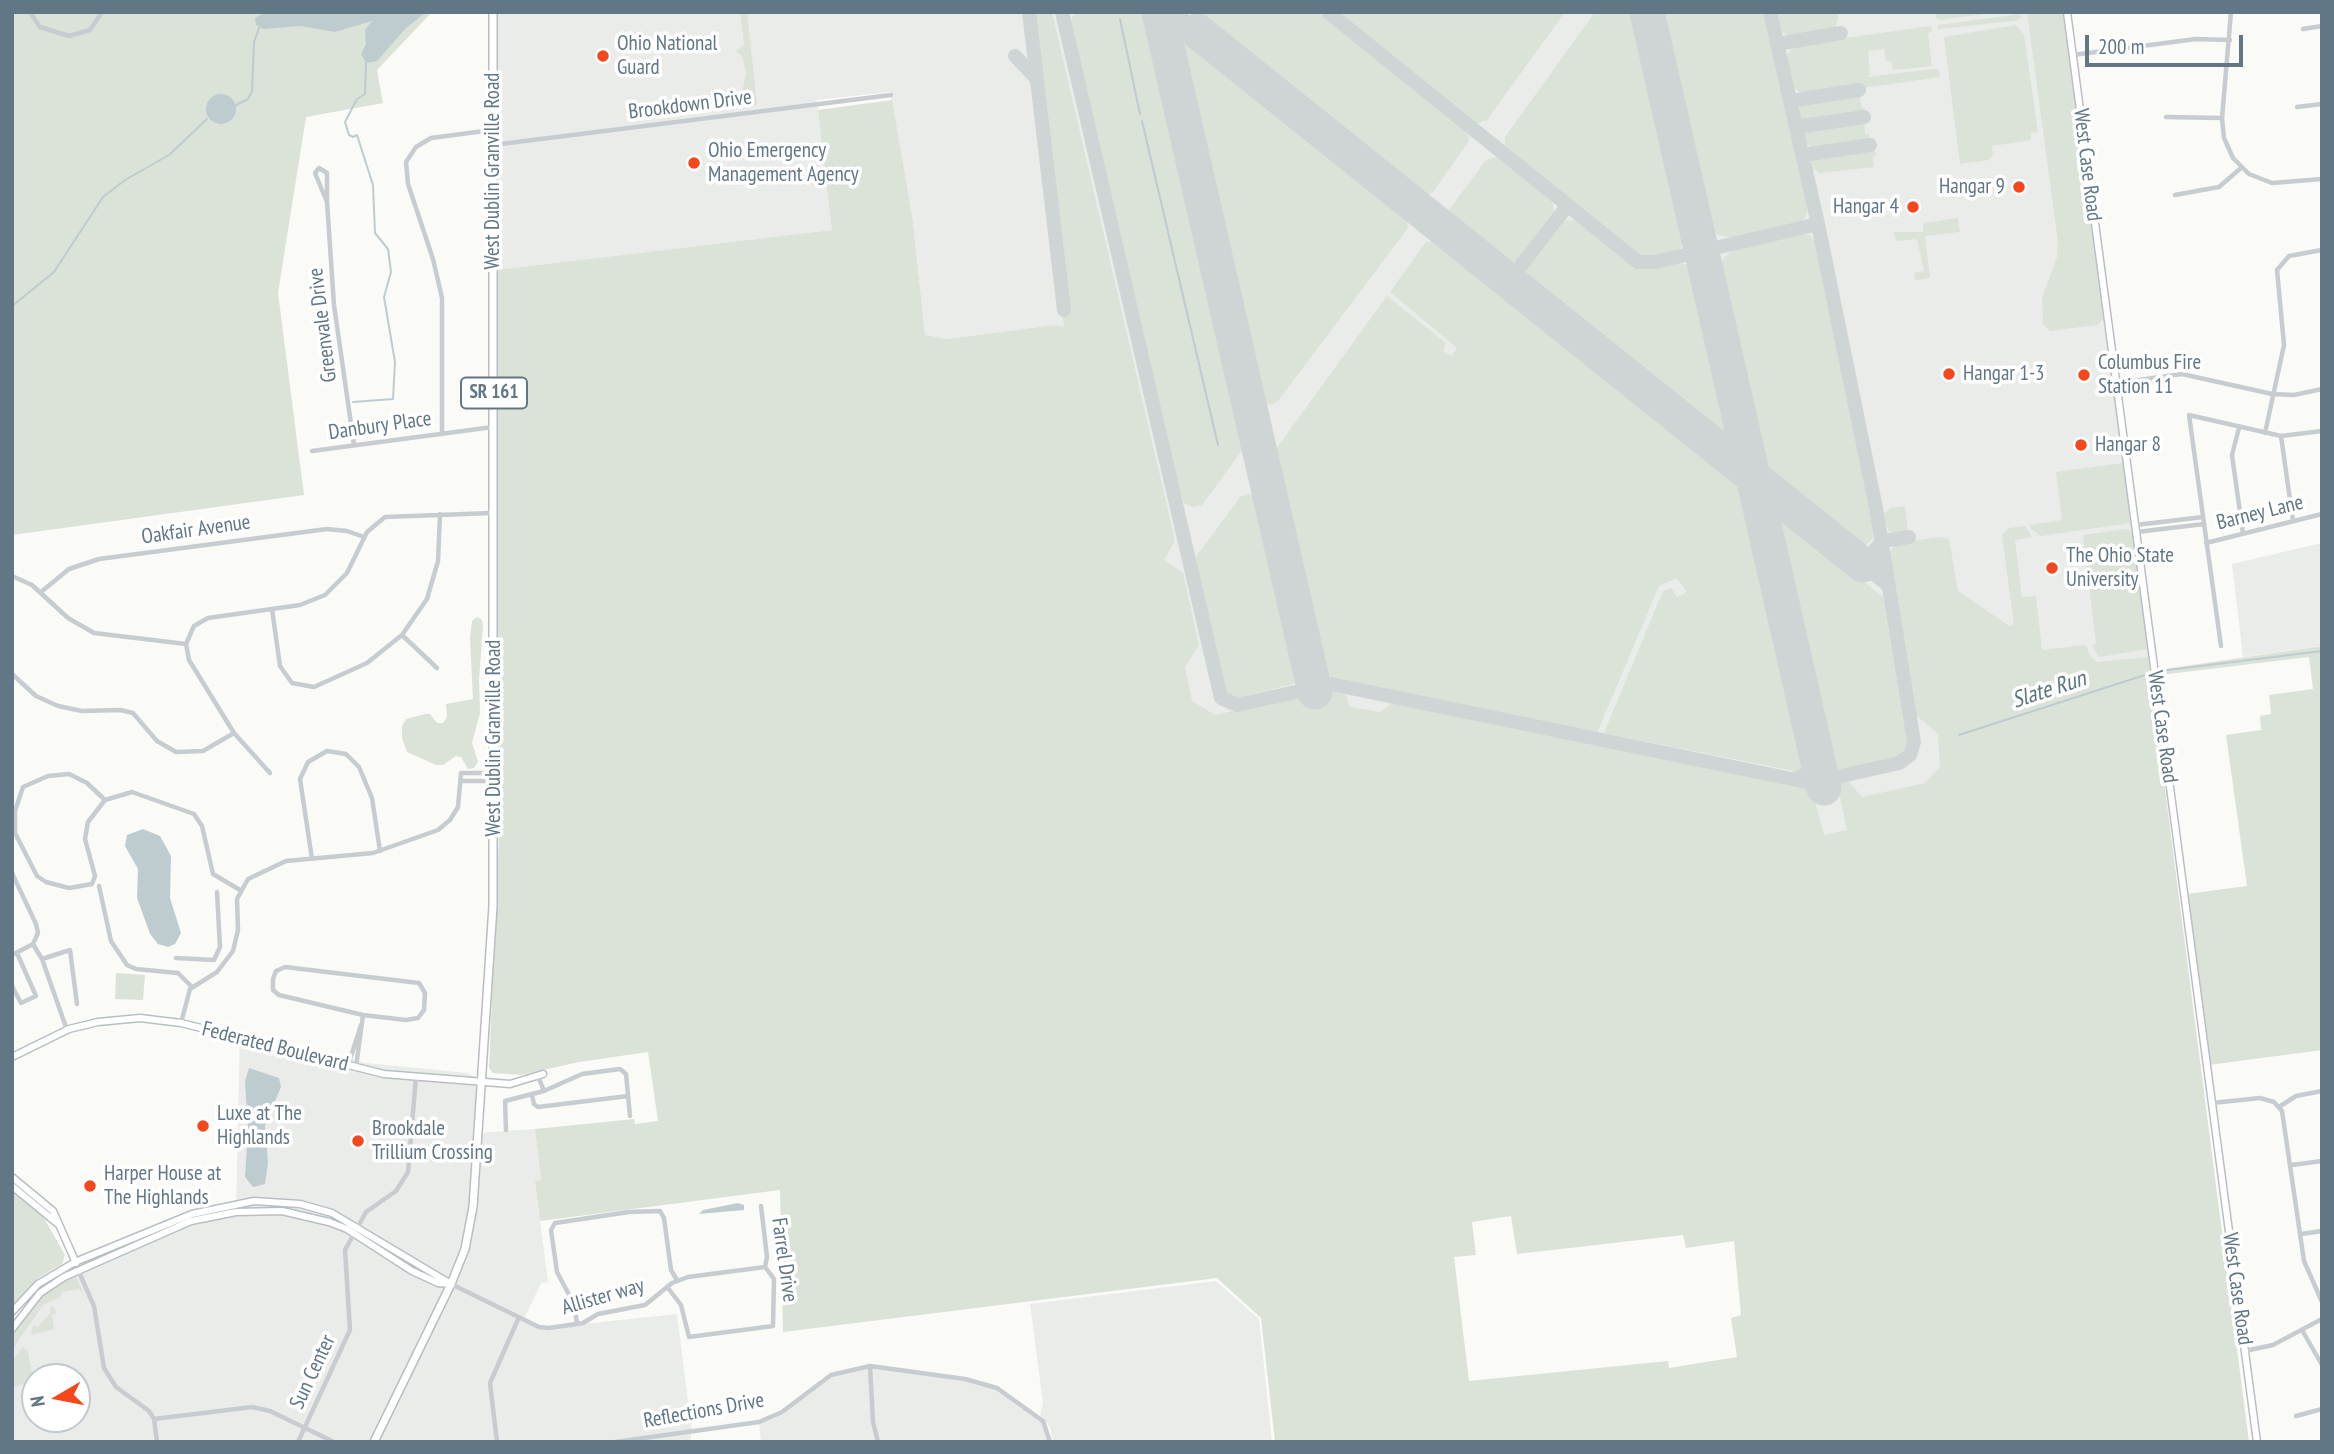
<!DOCTYPE html>
<html>
<head>
<meta charset="utf-8">
<style>
	body { margin:0 }
	#map { position:relative; width:2334px; height:1454px; overflow:hidden; background:#fafaf7; font-family:"PT Sans Narrow",sans-serif }
	canvas { display:block }
	.frame { position:absolute; inset:0; border:14px solid #617785; pointer-events:none }
	.north { position:absolute; left:21px; top:1363px; width:70px; height:70px; box-sizing:border-box; background:#fff; border:2px solid #c0c9ce; border-radius:50%; rotate:260deg; font-size:19px; font-weight:700; line-height:28px; text-align:center; color:#617785 }
	.north::after { content:''; display:block; margin:auto; width:24px; height:32px; background:#f6461b; clip-path:polygon(50% 0,100% 100%,50% 72%,0 100%) }
	.scale { position:absolute; left:2085px; top:35px; width:158px; height:32px; box-sizing:border-box; border:4px solid #617785; border-top:0; padding-left:9px; font-size:21px; line-height:24px; white-space:nowrap; color:#617785; -webkit-text-stroke:5px #fff; paint-order:stroke }
</style>
</head>
<body>
<div id="map">
<canvas width="2334" height="1454"></canvas>
<div class="frame"></div>
<div class="north">N</div>
<div class="scale">200 m</div>
</div>
<script>
const g = document.querySelector('canvas').getContext('2d');
g.lineJoin = 'round';
function fill(path, color) {
  g.fillStyle = color;
  g.fill(path, 'evenodd');
}
function shape(rows) {
  const path = new Path2D();
  for (const r of rows) {
    if (r.length === 3) {
      path.moveTo(r[0] + r[2], r[1]);
      path.arc(r[0], r[1], r[2], 0, 2 * Math.PI);
      continue;
    }
    path.moveTo(r[0], r[1]);
    for (let i = 2; i < r.length; i += 2) path.lineTo(r[i], r[i + 1]);
  }
  return path;
}
function trace(path, color, width, dash) {
  g.strokeStyle = color;
  g.lineWidth = width;
  g.lineCap = dash ? 'butt' : 'round';
  g.setLineDash(dash || []);
  g.stroke(path);
}
function drawText(font, color, halo, rows, align = 'center') {
  g.font = font + ' "PT Sans Narrow",sans-serif';
  g.lineWidth = 7;
  g.setLineDash([]);
  g.textBaseline = 'middle';
  g.strokeStyle = halo;
  g.fillStyle = color;
  for (const [text, x, y, turn = 0] of rows) {
    g.save();
    g.translate(x, y);
    g.rotate((+turn || 0) * Math.PI / 180);
    g.textAlign = isNaN(turn) ? turn : align;
    if (halo) g.strokeText(text, 0, 0);
    g.fillText(text, 0, 0);
    g.restore();
  }
}
fill(shape([
	[495,12,740,12,746,60,742,12,2062,12,2150,660,2021,1075,1136,912,1064,328,1054,325,947,339,925,335,913,221,890,92,817,100,833,230,496,270],
	[2322,543,2322,646,2243,657,2232,564],
	[240,1031,366,1063,468,1073,481,1081,479,1133,535,1129,541,1180,535,1182,548,1282,541,1283,524,1319,546,1328,677,1314,692,1432,690,1442,12,1442,12,1334,40,1297,71,1276,175,1228,236,1211],
	[35,1377,77,1377,77,1419,35,1419],
	[1216,1281,1259,1319,1272,1442,1053,1442,1050,1427,1040,1415,1043,1403,1030,1304],
	[871,1366,965,1379,997,1388,1043,1421,1050,1442,761,1442,759,1422,774,1416,824,1379]
]), '#eaecea');
fill(shape([
	[12,12,432,12,377,70,383,103,306,117,278,293,304,495,12,535],
	[740,12,747,12,757,104,748,109,742,104,742,94,746,72,742,56,736,51,744,45],
	[1052,12,1174,536,1174,543,1164,560,1183,573,1199,645,1185,667,1192,701,1215,715,1327,690,1345,693,1350,707,1380,712,1392,703,1812,790,1824,835,1847,830,1837,784,1848,781,1862,797,1925,783,1940,767,1938,734,1915,714,1889,553,1896,543,1939,537,1949,539,1958,591,2009,626,2014,625,2002,535,2008,528,2025,526,2032,537,2015,540,2022,597,2036,596,2042,650,2086,645,2090,656,2097,662,2148,657,2249,1442,1275,1442,1261,1318,1217,1278,783,1332,780,1190,540,1221,535,1181,541,1180,535,1129,634,1119,635,1124,658,1121,648,1052,579,1062,521,1075,493,1073,489,1068,499,836,496,270,832,230,818,110,892,100,913,221,925,335,947,339,1054,325,1064,327,1029,13],
	[1511,1216,1517,1254,1683,1235,1686,1248,1734,1241,1741,1315,1731,1318,1737,1357,1669,1368,1668,1361,1469,1381,1454,1257,1476,1255,1472,1222],
	[1075,12,1147,12,1245,439,1243,449,1202,505,1193,507,1184,503,1171,461,1070,23],
	[1194,12,1317,12,1467,132,1469,141,1432,193,1422,195],
	[1336,12,1565,12,1487,120,1479,123,1474,123],
	[1595,12,1633,12,1686,240,1679,250,1648,257,1636,253,1505,147,1505,137],
	[1659,12,1763,12,1808,208,1804,220,1733,238,1718,235,1708,225],
	[1776,12,1838,12,1838,17,1836,26,1830,31,1790,36,1782,32],
	[1935,12,1998,12,1941,20,1936,18],
	[2027,12,2063,12,2104,308,2104,319,2097,325,2050,331,2043,324,2042,298,2057,257,2058,242],
	[2020,14,2021,18,2015,21,1938,29,1938,25],
	[2016,25,2024,35,2038,132,2031,133,2031,140,1992,146,1993,154,1989,160,1960,164,1944,37],
	[1931,26,1932,32,1928,33,1932,66,1893,70,1891,61,1886,61,1884,49,1868,51,1870,74,1867,77,1934,69,1939,70,1940,77,1806,96,1794,88,1786,56,1795,45],
	[1187,39,1405,211,1408,228,1278,401,1270,405,1263,403,1260,396,1180,40],
	[1859,93,1862,108,1865,107,1864,114,1807,122,1801,118,1799,108,1804,101],
	[1864,119,1865,134,1869,134,1870,141,1814,150,1807,144,1805,134,1808,128],
	[1873,147,1877,156,1873,156,1874,167,1819,173,1812,168,1812,161,1817,156],
	[1492,158,1498,158,1552,201,1554,212,1516,261,1510,263,1502,262,1452,221,1449,210,1486,160],
	[1958,218,1960,232,1925,236,1930,278,1915,280,1914,273,1924,271,1917,239,1896,241,1894,232,1923,232,1923,223,1937,221,1939,228,1938,221],
	[1575,220,1638,268,1652,269,1681,263,1693,267,1732,436,1723,438,1526,279,1526,268,1565,221],
	[1799,235,1809,235,1815,241,1872,524,1873,538,1865,546,1854,543,1769,475,1764,467,1718,271,1724,258,1731,251],
	[1436,240,1741,483,1806,762,1799,772,1604,733,1663,591,1671,588,1677,597,1687,592,1677,578,1659,586,1597,733,1333,679,1321,667,1275,459,1276,449,1387,296,1446,343,1443,351,1452,356,1457,348,1390,292,1425,243],
	[2124,463,2130,523,2041,536,2031,529,2030,525,2062,520,2056,472],
	[1250,494,1257,498,1298,677,1293,684,1234,699,1223,690,1193,561,1241,496],
	[1905,506,1908,533,1890,532,1884,522,1885,513,1891,508],
	[1783,518,1883,597,1907,741,1902,755,1841,771,1831,764,1777,521],
	[2126,529,2133,534,2148,649,2099,657,2092,645,2096,644,2083,535],
	[477,617,482,620,483,626,479,680,480,713,472,743,478,762,474,768,468,769,461,757,456,756,443,765,436,765,407,752,402,738,402,726,406,719,425,714,430,714,437,723,443,723,447,717,446,704,473,699,470,638,472,621],
	[2322,646,2322,1050,2209,1065,2187,894,2247,886,2226,735,2261,730,2260,716,2271,714,2269,695,2313,689,2309,657,2160,675,2158,670],
	[116,973,145,975,143,1000,115,999],
	[12,1191,44,1218,65,1255,62,1264,38,1278,12,1307],
	[75,1275,84,1294,79,1289,62,1292,61,1297,43,1305,12,1350,12,1334,20,1321,40,1297],
	[54,1306,56,1313,52,1315,54,1329,31,1335,32,1328,34,1325,38,1327,51,1312,49,1308],
	[23,1347,28,1351,33,1382,12,1387,12,1361]
]), '#dbe2d8');
fill(shape([
	[266,12,426,12,405,29,377,61,366,63,361,54,366,44,365,30,372,21,335,32,301,26,263,29,256,25,255,18],
	[221,109,15],
	[143,829,160,836,171,856,170,898,181,933,175,944,168,947,158,944,150,934,137,898,138,869,125,846,127,835],
	[249,1068,279,1078,281,1087,265,1125,268,1163,265,1184,253,1187,245,1177,248,1128,245,1081],
	[738,1203,744,1205,744,1210,699,1214,703,1210]
]), '#beccd0');
trace(shape([
	[1120,19,1140,114],
	[234,106,248,99,252,91,254,42,259,28],
	[1142,121,1218,445],
	[12,306,54,272,103,197,125,180,169,155,207,119],
	[353,402,393,399,395,362,384,297,391,272,388,249,375,233,373,185,357,135,353,137,349,135,345,122,357,99,365,94,366,63],
	[2160,671,2322,651],
	[1959,735,2148,674]
]), '#beccd0', 2);
trace(shape([
	[1029,12,1064,310],
	[1062,12,1221,698,1237,705,1331,684,1811,783,1899,763,1910,755,1914,742,1876,508,1818,224,1770,12],
	[1174,12,1197,31],
	[1328,12,1638,262,1655,262,1818,224],
	[1777,44,1841,33],
	[1015,56,1035,77],
	[1790,101,1859,90],
	[1796,127,1864,117],
	[1803,155,1870,145],
	[1509,281,1568,205],
	[1889,586,1863,565,1882,541,1909,537],
	[1793,779,1803,776,1818,762]
]), '#cfd4d5', 14);
trace(shape([
	[1159,12,1315,692],
	[1647,12,1824,788],
	[1197,31,1863,565]
]), '#cfd4d5', 35);
const secondary = shape([
	[2067,12,2257,1442],
	[12,1057,69,1029,98,1022,140,1018,181,1023,384,1074,510,1084,543,1074],
	[12,1177,53,1211,76,1263],
	[12,1186,58,1224],
	[12,1312,38,1284,75,1262,192,1214,254,1201,300,1204,332,1213,451,1284],
	[12,1329,40,1293,64,1277,191,1221,236,1212,282,1211,329,1222,347,1229,412,1271,438,1283,451,1284]
]);
const primary = shape([
	[374,1442,451,1284,465,1249,473,1207,493,906,493,12]
]);
trace(secondary, '#b8bfc4', 9);
trace(primary, '#b7bdc1', 10);
trace(shape([
	[30,12,40,27,69,36,90,30,102,12],
	[2231,12,2222,118,2224,138,2233,158,2249,174,2272,183,2322,179],
	[2303,29,2322,26],
	[2073,55,2196,39,2230,40],
	[2297,107,2322,104],
	[2166,117,2222,118],
	[493,145,891,95],
	[2175,195,2219,187,2241,168],
	[327,202,327,173,319,168,315,173,327,202,334,305,354,445],
	[2117,383,2182,374,2272,394,2294,395,2322,389],
	[2239,428,2232,455,2243,534],
	[2265,433,2284,345,2277,270,2289,256,2322,250],
	[442,434,442,298,433,259,408,184,406,162,416,147,431,138,492,130],
	[2281,436,2293,521],
	[312,451,493,427],
	[2136,525,2203,517],
	[2137,532,2204,524],
	[2206,543,2322,514],
	[12,576,32,585,68,618,94,633,186,644],
	[41,592,69,569,99,559,327,529,347,531,364,537],
	[272,609,280,666,292,683,314,687,367,663,402,635,427,599,438,561,440,514],
	[402,635,437,668],
	[2221,646,2189,415,2281,436,2322,431],
	[12,674,36,696,58,706,82,711,121,710,133,713,157,741,176,752,203,751,234,733],
	[270,773,234,733,189,660,186,644,194,626,208,618,300,605,325,595,347,573,367,532,385,517,492,513],
	[461,781,493,781],
	[105,800,87,783,69,774,48,776,23,787,15,811,15,833,37,876,46,882,69,888,92,884,95,876,85,839,88,822,105,800,132,792,194,814,202,826,213,874,240,890],
	[312,859,300,779,308,762,327,751,346,754,359,767,372,798,380,851],
	[12,873,36,924,38,933,33,944],
	[99,886,111,941,127,965,136,969,178,973,192,987],
	[33,944,42,959,67,1030],
	[12,955,33,944],
	[176,958,214,960],
	[42,959,70,950,77,1004],
	[214,960,220,947,217,892],
	[285,967,419,983,425,993,424,1010,418,1018,406,1020,363,1015,279,995,273,990,273,979,276,971,285,967],
	[12,986,21,1003,36,996,17,953],
	[181,1023,190,989,217,972,233,951,238,930,237,899,248,879,286,861,373,853,438,830,450,820,458,807,461,773,492,773],
	[348,1066,361,1025],
	[356,1067,363,1015],
	[544,1091,582,1074,620,1069,626,1074,630,1116],
	[532,1095,534,1104,538,1107,628,1096],
	[2212,1103,2260,1098,2274,1102,2282,1111,2304,1261,2322,1302],
	[2279,1107,2296,1096,2322,1091],
	[506,1130,505,1101,544,1091,538,1076],
	[2292,1165,2322,1161],
	[2301,1234,2322,1231],
	[78,1270,94,1306,104,1368,116,1387,149,1411,154,1419,157,1442],
	[451,1284,539,1327,549,1328,583,1323,598,1314,645,1305,672,1283,688,1277,765,1267],
	[668,1288,681,1305,689,1337,773,1326,774,1279,765,1267,767,1257,761,1206],
	[577,1324,574,1304,557,1272,551,1230,555,1223,629,1212,660,1211,664,1218,671,1270,677,1280],
	[2302,1330,2322,1365],
	[2245,1351,2273,1345,2322,1319],
	[870,1366,873,1422,878,1442],
	[2296,1416,2322,1409],
	[154,1419,252,1407,270,1411,334,1442],
	[298,1442,350,1330,345,1250,366,1212,396,1191,408,1172,416,1077],
	[497,1442,490,1383,519,1317],
	[615,1442,759,1422,782,1412,831,1375,870,1366,965,1379,997,1388,1043,1421,1050,1442]
]), '#c6cccf', 4.5);
trace(secondary, '#fff', 6);
trace(primary, '#fff', 7);
for (const [x, y, r, color] of [
	[603,56,7,"#f6461b"],
	[694,163,7,"#f6461b"],
	[2019,187,7,"#f6461b"],
	[1913,207,7,"#f6461b"],
	[1949,374,7,"#f6461b"],
	[2084,375,7,"#f6461b"],
	[2081,445,7,"#f6461b"],
	[2052,568,7,"#f6461b"],
	[203,1126,7,"#f6461b"],
	[358,1141,7,"#f6461b"],
	[90,1186,7,"#f6461b"]
]) {
  const dot = new Path2D();
  dot.arc(x, y, r, 0, 2 * Math.PI);
  g.fillStyle = color;
  g.fill(dot);
  trace(dot, '#fff', 2.5);
}
for (const [x, y, w] of [
	[494,393,66]
]) {
  const box = new Path2D();
  box.roundRect(x - w / 2, y - 15.5, w, 31, 5);
  g.fillStyle = '#fff';
  g.fill(box);
  trace(box, '#617785', 2);
}
drawText('bold 19px', '#617785', null, [
	["SR 161",494,393]
]);
drawText('21px', '#617785', '#fff', [
	["Ohio National",617,44],
	["Guard",617,68],
	["Ohio Emergency",708,151],
	["Management Agency",708,175],
	["Hangar 9",2005,187,"right"],
	["Hangar 4",1899,207,"right"],
	["Columbus Fire",2098,363],
	["Station 11",2098,387],
	["Hangar 1-3",1963,374],
	["Hangar 8",2095,445],
	["The Ohio State",2066,556],
	["University",2066,580],
	["Luxe at The",217,1114],
	["Highlands",217,1138],
	["Brookdale",372,1129],
	["Trillium Crossing",372,1153],
	["Harper House at",104,1174],
	["The Highlands",104,1198]
], 'left');
drawText('21px', '#617785', '#fff', [
	["Brookdown Drive",690,105,-7],
	["West Case Road",2087,165,83],
	["West Dublin Granville Road",493,171,-90],
	["Greenvale Drive",323,325,-97],
	["Danbury Place",380,426,-8],
	["Barney Lane",2260,513,-14],
	["Oakfair Avenue",196,530,-8],
	["West Case Road",2162,727,82],
	["West Dublin Granville Road",494,738,-90],
	["Federated Boulevard",275,1047,14],
	["Farrel Drive",784,1260,82],
	["West Case Road",2237,1289,82],
	["Allister way",603,1297,-16],
	["Sun Center",313,1372,-65],
	["Reflections Drive",704,1411,-10]
]);
drawText('italic 23px', '#5c767e', '#fff', [
	["Slate Run",2049,690,-18]
]);
</script>
</body>
</html>
